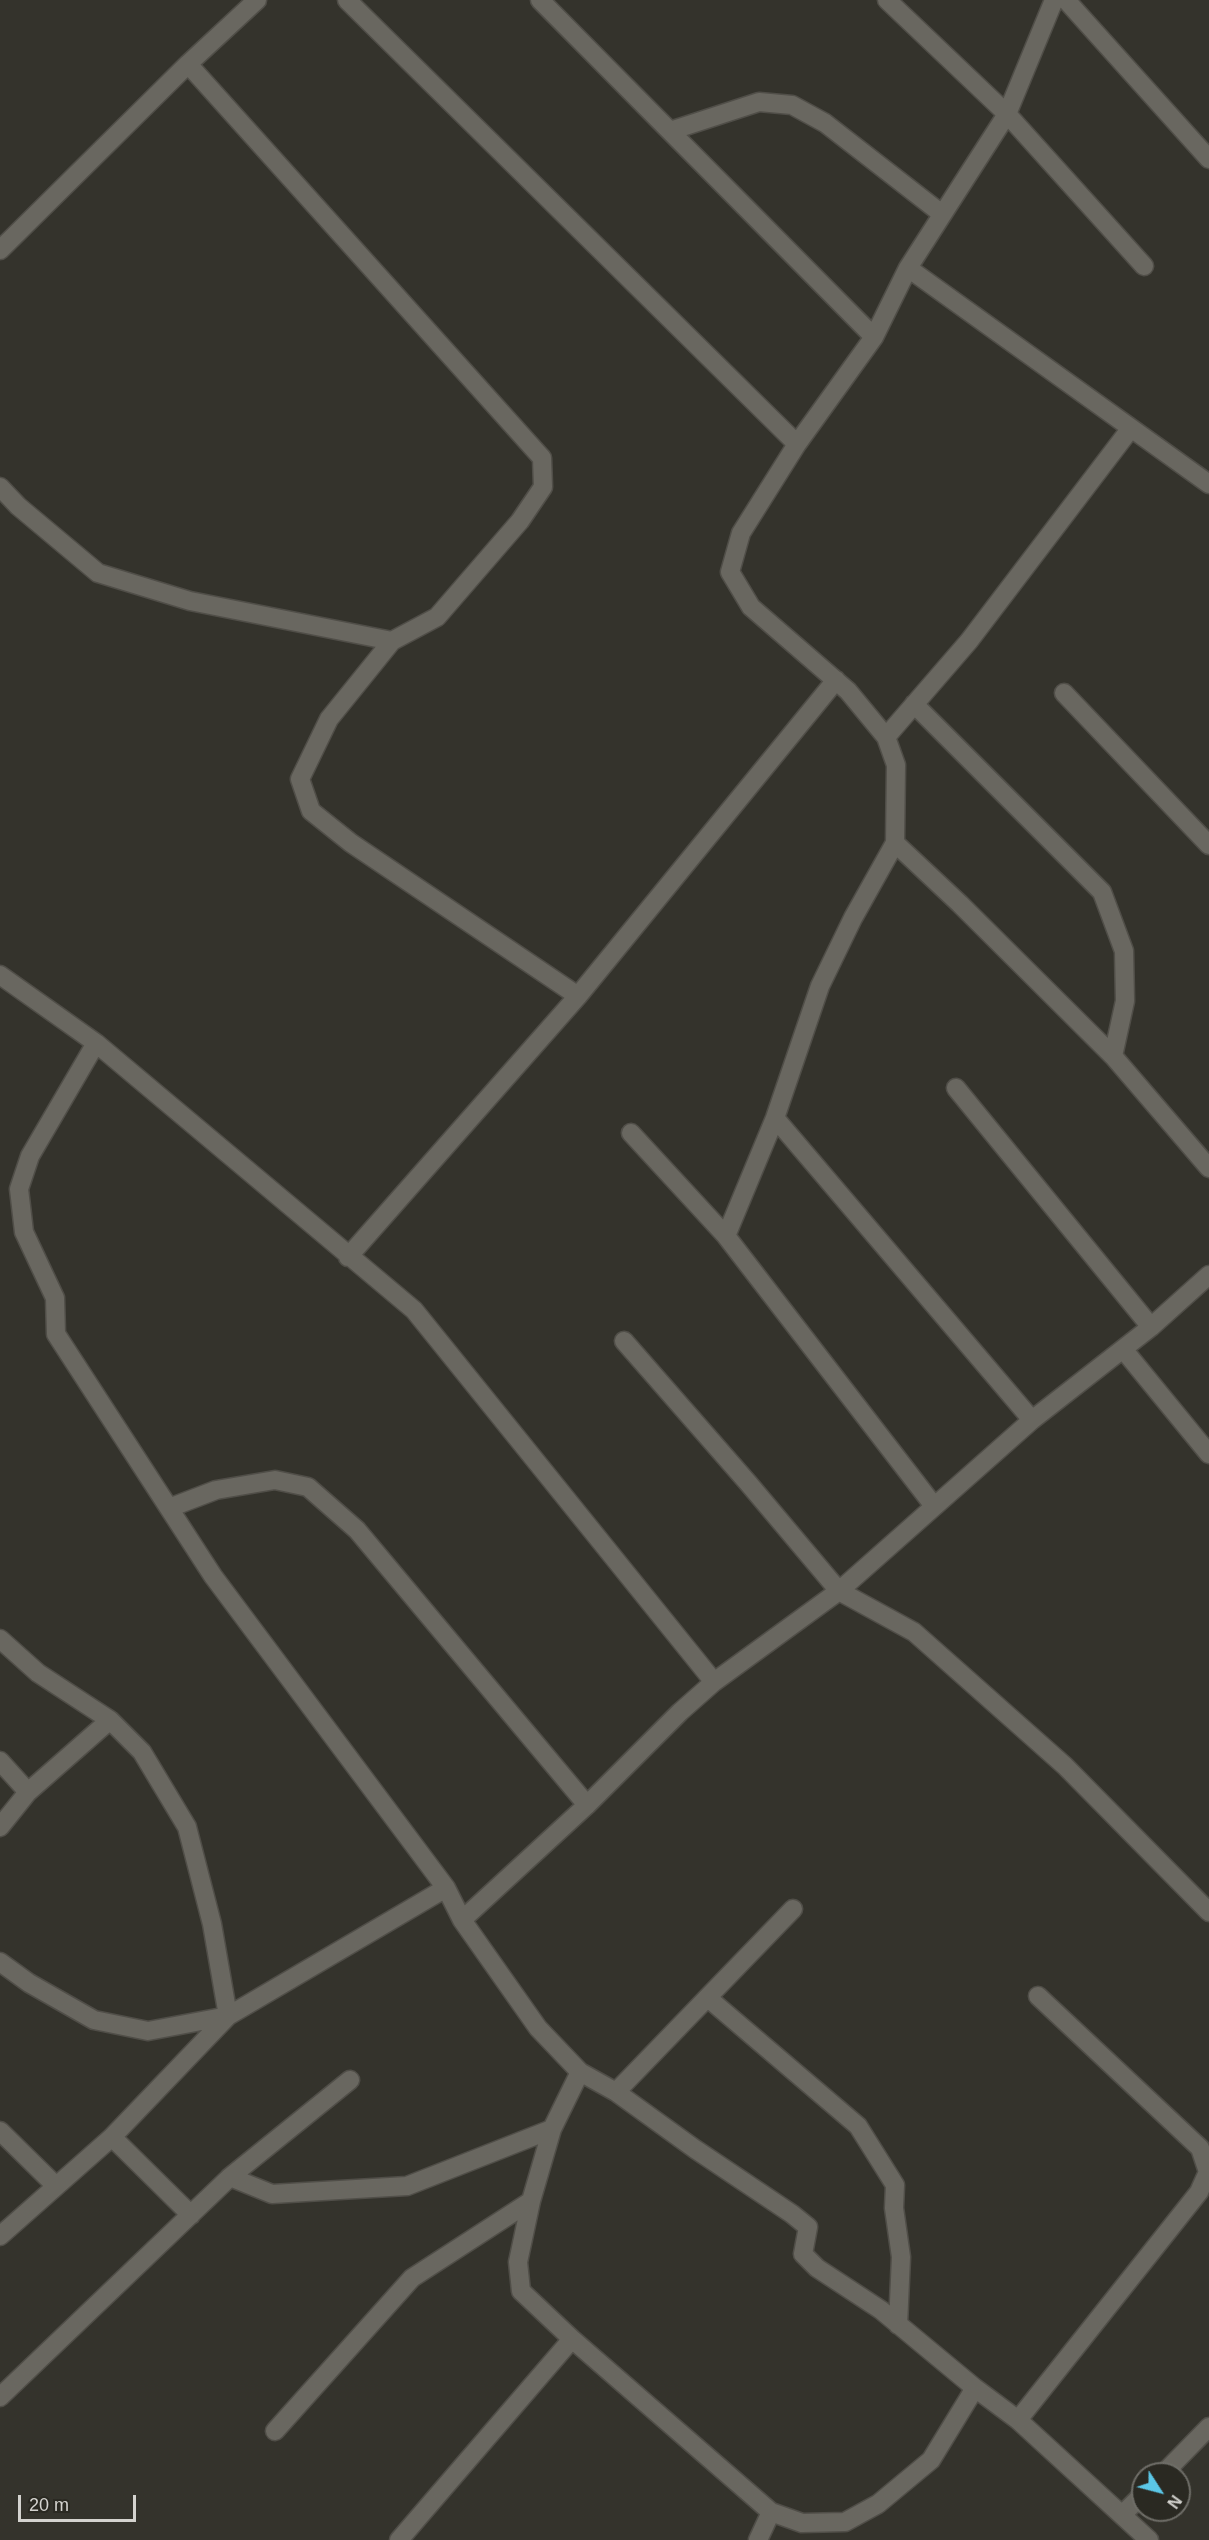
<!DOCTYPE html>
<html>
<head>
<meta charset="utf-8">
<style>
	body { margin:0 }
	#map { position:relative; width:1209px; height:2540px; overflow:hidden; background:#34332c; font-family:Arial,sans-serif }
	canvas { display:block }
	.north { position:absolute; left:1131px; top:2462px; width:60px; height:60px; box-sizing:border-box; background:#2a2922; border:2px solid #6e6d67; border-radius:50%; rotate:126deg; font-size:16px; font-weight:700; line-height:24px; text-align:center; color:#d4d3cf }
	.north::after { content:''; display:block; margin:auto; width:21px; height:27px; background:#5bc7e7; clip-path:polygon(50% 0,100% 100%,50% 72%,0 100%) }
	.scale { position:absolute; left:18px; top:2495px; width:118px; height:27px; box-sizing:border-box; border:3px solid #d4d3cf; border-top:0; padding-left:8px; font-size:18px; line-height:21px; white-space:nowrap; color:#d4d3cf; -webkit-text-stroke:4px #2a2922; paint-order:stroke }
</style>
</head>
<body>
<div id="map">
<canvas width="1209" height="2540"></canvas>
<div class="north">N</div>
<div class="scale">20 m</div>
</div>
<script>
const g = document.querySelector('canvas').getContext('2d');
g.lineJoin = 'round';
function shape(rows) {
  const path = new Path2D();
  for (const r of rows) {
    path.moveTo(r[0], r[1]);
    for (let i = 2; i < r.length; i += 2) path.lineTo(r[i], r[i + 1]);
  }
  return path;
}
function trace(path, color, width, dash) {
  g.strokeStyle = color;
  g.lineWidth = width;
  g.lineCap = dash ? 'butt' : 'round';
  g.setLineDash(dash || []);
  g.stroke(path);
}
const minor = shape([
	[347,0,797,444],
	[540,0,874,337],
	[887,0,1007,114,1144,266],
	[1066,0,1209,159],
	[670,131,759,102,792,105,825,123,942,214],
	[0,250,188,64,257,0],
	[908,268,1209,484],
	[0,487,18,506,98,573,190,601,392,641,437,617,520,521,543,487,542,458,188,64],
	[392,641,329,719,300,779,311,811,351,843,578,996],
	[1064,693,1209,845],
	[914,704,1102,892,1124,951,1125,1001,1113,1056],
	[886,737,969,641,1131,428],
	[895,843,960,904,1113,1056,1209,1168],
	[0,975,96,1043,414,1310,714,1682,839,1591,914,1632,1065,1766,1209,1912],
	[96,1043,30,1156,19,1189,24,1232,55,1298,56,1334,213,1576,446,1888,462,1920,538,2028,580,2072,616,2092,695,2149,792,2214,808,2227,803,2254,817,2268,881,2310,975,2388,1018,2420,1149,2540],
	[956,1088,1151,1327],
	[775,1118,1032,1420],
	[631,1133,726,1236,934,1506],
	[726,1236,775,1118,820,986,853,918,895,843,896,765,886,737,848,691,751,607,730,572,741,533,797,444,874,337,908,268,1007,114,1054,0],
	[348,1257,578,996,836,680],
	[624,1341,749,1484,839,1591,1032,1420,1151,1327,1209,1275],
	[1123,1349,1209,1454],
	[169,1508,216,1490,275,1480,308,1487,357,1530,587,1805],
	[0,1639,38,1673,110,1720,28,1792,0,1827],
	[0,1761,28,1792],
	[462,1920,587,1805,680,1712,714,1682],
	[0,1962,29,1983,94,2020,148,2031,228,2016,446,1888],
	[708,1998,858,2126,895,2185,894,2208,901,2257,898,2325],
	[580,2072,552,2129,531,2201,518,2262,521,2291,572,2339,771,2512,802,2523,845,2522,878,2504,931,2460,975,2388],
	[616,2092,793,1909],
	[0,2131,56,2186],
	[112,2137,191,2215],
	[230,2177,272,2194,407,2186,552,2129],
	[0,2236,112,2137,228,2016,212,1924,187,1827,142,1752,110,1720],
	[0,2397,230,2177,350,2080],
	[1018,2420,1199,2192,1208,2172,1200,2148,1038,1996],
	[275,2431,412,2278,531,2201],
	[1163,2474,1209,2427],
	[1122,2515,1143,2494],
	[399,2540,572,2339],
	[758,2540,771,2512]
]);
trace(minor, '#504e48', 21);
trace(minor, '#696760', 18);
</script>
</body>
</html>
